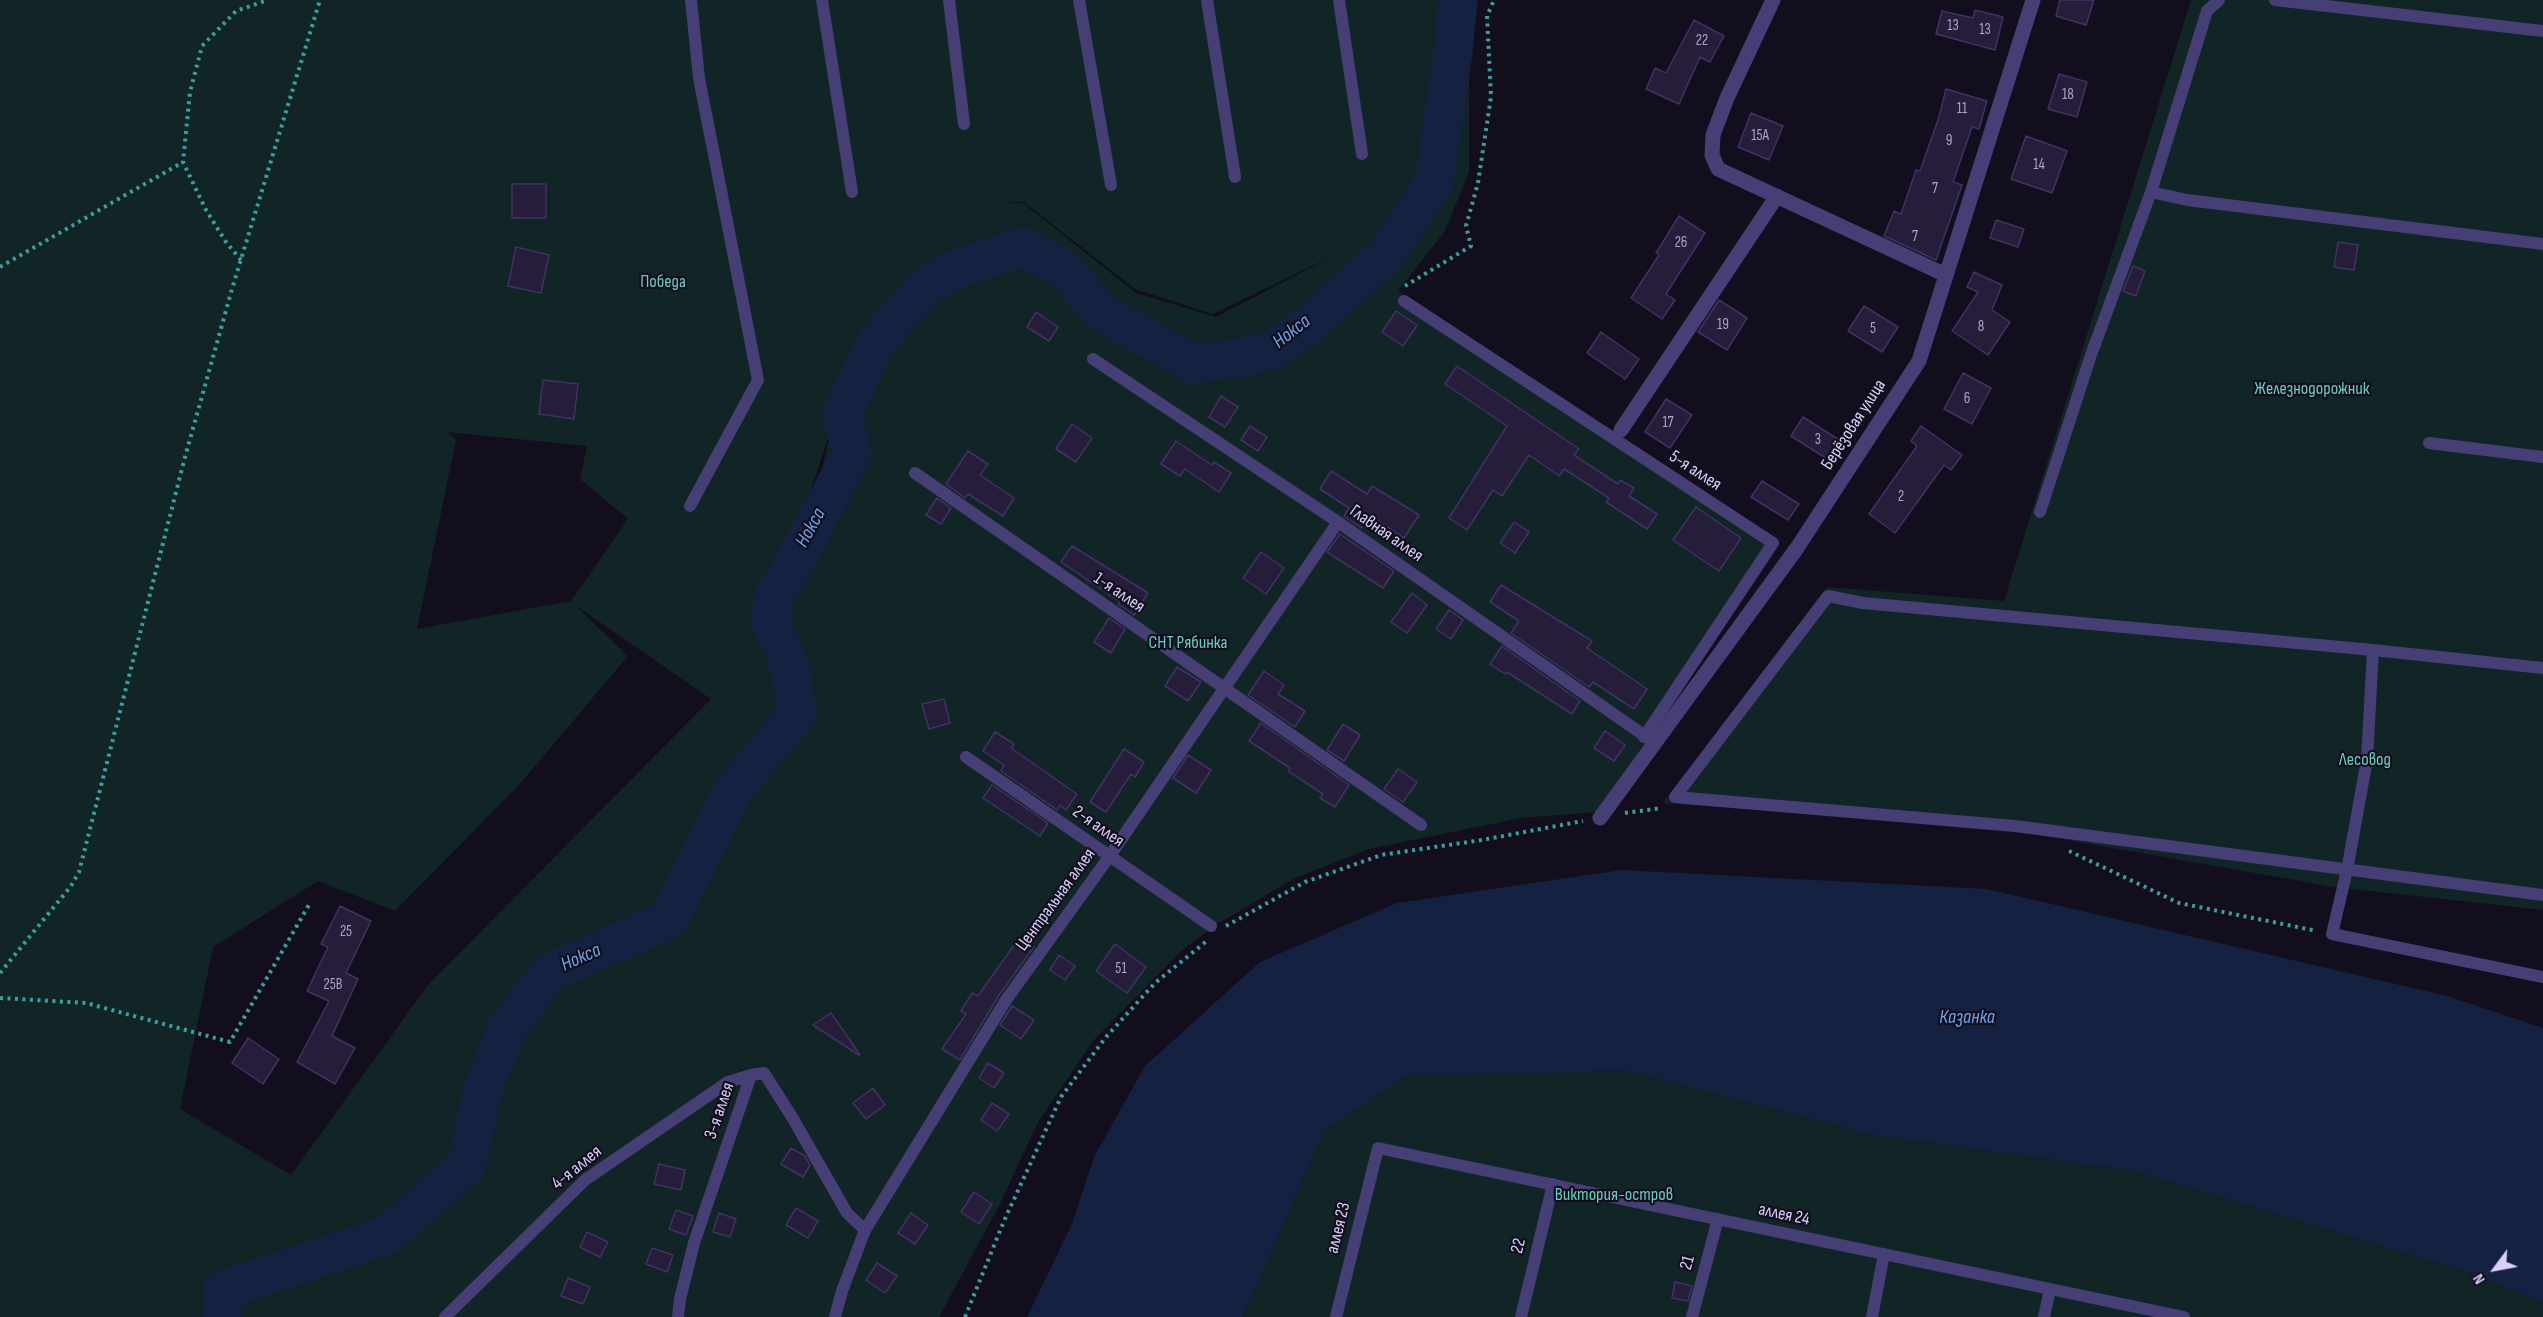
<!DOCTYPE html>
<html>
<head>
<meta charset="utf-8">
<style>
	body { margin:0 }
	#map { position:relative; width:2543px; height:1317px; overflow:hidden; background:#120e1d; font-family:"Sofia Sans Condensed",sans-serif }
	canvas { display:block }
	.north { position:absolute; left:2465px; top:1239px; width:60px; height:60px; -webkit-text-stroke:4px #120e1d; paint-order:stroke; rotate:238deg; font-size:16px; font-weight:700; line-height:24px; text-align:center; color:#d8d0f9 }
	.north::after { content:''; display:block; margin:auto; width:21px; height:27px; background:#d8d0f9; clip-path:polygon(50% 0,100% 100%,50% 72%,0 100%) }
</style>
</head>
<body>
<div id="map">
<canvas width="2543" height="1317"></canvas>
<div class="north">N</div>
</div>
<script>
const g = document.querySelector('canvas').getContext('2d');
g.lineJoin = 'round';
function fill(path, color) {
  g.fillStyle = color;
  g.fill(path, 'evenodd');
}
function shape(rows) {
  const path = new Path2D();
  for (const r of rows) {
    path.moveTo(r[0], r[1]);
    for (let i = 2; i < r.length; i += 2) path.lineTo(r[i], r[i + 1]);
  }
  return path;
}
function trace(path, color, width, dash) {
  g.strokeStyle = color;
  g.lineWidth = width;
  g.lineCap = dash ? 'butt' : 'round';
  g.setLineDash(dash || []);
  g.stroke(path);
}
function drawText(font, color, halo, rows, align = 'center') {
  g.font = font + ' "Sofia Sans Condensed",sans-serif';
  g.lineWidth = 4.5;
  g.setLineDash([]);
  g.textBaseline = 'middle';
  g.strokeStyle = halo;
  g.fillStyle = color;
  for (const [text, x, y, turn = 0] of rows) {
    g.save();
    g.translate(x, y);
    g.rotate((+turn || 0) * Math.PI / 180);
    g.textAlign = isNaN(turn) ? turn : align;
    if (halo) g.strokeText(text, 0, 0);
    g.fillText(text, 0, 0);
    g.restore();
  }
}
fill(shape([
	[0,0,1478,0,1469,56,1469,172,1445,231,1398,291,1779,541,1648,739,1596,812,1521,818,1369,849,1293,879,1214,926,1181,951,1093,1041,1038,1122,999,1206,939,1317,0,1317],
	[995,202,1024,202,1135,289,1213,314,1341,252,1216,317,1136,293,1023,203],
	[833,423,813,506,754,618,804,510],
	[447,432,587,446,580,479,628,519,571,601,417,629,456,440],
	[575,605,711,699,428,985,291,1175,180,1109,213,947,318,881,395,911,519,785,628,656],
	[2191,0,2543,0,2543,910,2334,887,2005,829,1663,803,1827,587,2004,601],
	[1630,1071,1872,1135,2134,1171,2470,1273,2543,1303,2543,1317,1243,1317,1324,1131,1406,1076]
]), '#122526');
fill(shape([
	[1622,870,1987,889,2447,996,2543,1028,2543,1303,2470,1273,2134,1171,1872,1135,1629,1071,1406,1076,1324,1131,1243,1317,1027,1317,1072,1224,1094,1157,1145,1066,1260,962,1397,903]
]), '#152140');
trace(shape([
	[222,1317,223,1290,386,1236,466,1166,483,1090,507,1028,550,972,668,920,732,792,797,714,791,670,771,622,773,595,784,581,852,454,842,414,875,343,924,288,953,270,1023,247,1064,269,1102,313,1193,364,1241,358,1275,349,1313,321,1386,255,1434,182,1453,53,1458,0]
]), '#152140', 39);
const building = shape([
	[2060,0,2094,0,2086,25,2056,16,2060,0],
	[1975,10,2003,17,1995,50,1936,34,1942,11,1973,18,1975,10],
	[1694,20,1724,36,1710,62,1700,57,1679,104,1646,89,1655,68,1666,73,1694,20],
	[2059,74,2087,82,2077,117,2048,109,2059,74],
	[1946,89,1987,101,1979,129,1972,127,1953,182,1962,185,1936,260,1884,236,1894,211,1901,214,1916,170,1920,171,1939,117,1946,89],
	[1751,113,1783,126,1769,160,1738,147,1751,113],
	[2026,136,2067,151,2052,193,2011,179,2026,136],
	[512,184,546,184,546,218,512,218,512,184],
	[1679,216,1705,233,1666,294,1675,300,1662,319,1631,298,1659,255,1656,253,1679,216],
	[1996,220,2024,229,2018,247,1990,238,1996,220],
	[2338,242,2358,245,2354,270,2334,267,2338,242],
	[516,247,549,255,541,293,508,286,516,247],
	[2133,266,2145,271,2136,296,2123,291,2133,266],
	[1974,272,2002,285,1992,310,2010,322,1988,355,1952,331,1978,292,1967,287,1974,272],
	[1719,300,1747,318,1727,350,1698,332,1719,300],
	[1864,306,1898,327,1882,352,1848,331,1864,306],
	[1396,311,1417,325,1403,346,1382,332,1396,311],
	[1036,312,1058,327,1049,341,1027,327,1036,312],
	[1601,332,1639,359,1625,379,1587,353,1601,332],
	[1457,366,1579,449,1574,455,1618,484,1620,480,1634,488,1629,496,1657,514,1647,529,1606,502,1609,498,1564,469,1559,476,1529,455,1502,496,1493,490,1467,530,1449,518,1507,426,1445,384,1457,366],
	[1963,373,1991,388,1972,424,1944,409,1963,373],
	[543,380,578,384,574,419,539,414,543,380],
	[1221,396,1238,407,1225,427,1209,417,1221,396],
	[1666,399,1692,415,1670,448,1645,432,1666,399],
	[1803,417,1844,443,1832,462,1791,436,1803,417],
	[1072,424,1092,438,1076,462,1056,449,1072,424],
	[1250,426,1267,437,1258,451,1241,440,1250,426],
	[1921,426,1962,455,1951,470,1944,465,1895,533,1869,514,1917,446,1911,441,1921,426],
	[1176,441,1212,465,1214,462,1231,473,1219,492,1185,469,1180,476,1161,464,1176,441],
	[968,451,988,464,980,475,1014,498,1003,516,968,494,965,498,946,484,968,451],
	[1331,471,1367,494,1372,486,1419,515,1404,538,1369,515,1361,528,1344,516,1349,508,1320,489,1331,471],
	[1762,481,1799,504,1788,520,1751,497,1762,481],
	[937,498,951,508,941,524,926,515,937,498],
	[1696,507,1741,538,1719,571,1673,540,1696,507],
	[1514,522,1529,532,1515,553,1500,543,1514,522],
	[1340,534,1394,571,1383,588,1327,552,1340,534],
	[1072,546,1148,593,1134,615,1118,604,1120,602,1061,562,1072,546],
	[1261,552,1284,568,1266,594,1243,578,1261,552],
	[1501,585,1592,641,1587,648,1647,689,1634,709,1593,682,1589,687,1511,633,1519,621,1490,602,1501,585],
	[1412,593,1427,605,1407,633,1391,622,1412,593],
	[1449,610,1463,620,1451,639,1436,629,1449,610],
	[1109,618,1125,629,1111,653,1094,642,1109,618],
	[1502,646,1580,701,1572,714,1507,672,1505,674,1490,664,1502,646],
	[1177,667,1201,682,1188,701,1165,686,1177,667],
	[1264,671,1284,685,1278,694,1305,711,1295,727,1248,695,1264,671],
	[944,699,950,723,929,729,922,704,944,699],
	[1261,723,1349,785,1335,807,1320,798,1323,794,1288,771,1290,768,1249,741,1261,723],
	[1343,724,1360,735,1344,761,1327,750,1343,724],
	[1605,731,1625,745,1614,761,1594,748,1605,731],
	[995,732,1014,744,1011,748,1077,794,1066,810,1060,805,1057,810,1001,771,1004,765,983,751,995,732],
	[1124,749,1144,762,1135,777,1131,774,1106,812,1090,802,1124,749],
	[1188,755,1211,770,1196,793,1173,778,1188,755],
	[1398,769,1417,782,1403,802,1384,789,1398,769],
	[992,785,1048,823,1040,836,983,798,992,785],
	[340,906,371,921,346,973,358,979,332,1036,355,1048,335,1084,297,1062,329,1001,307,991,328,947,321,944,340,906],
	[1019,938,1034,947,999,995,960,1060,942,1049,966,1014,961,1011,972,993,978,996,1019,938],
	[1115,944,1146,967,1127,993,1096,971,1115,944],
	[1059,955,1075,966,1065,980,1050,970,1059,955],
	[1012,1006,1034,1020,1021,1039,1000,1025,1012,1006],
	[831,1013,860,1055,859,1055,813,1025,831,1013],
	[248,1038,279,1059,263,1084,232,1063,248,1038],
	[988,1063,1004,1073,994,1088,979,1078,988,1063],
	[873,1088,885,1105,866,1119,853,1103,873,1088],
	[992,1103,1009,1114,997,1131,981,1120,992,1103],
	[791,1148,805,1156,810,1165,803,1177,781,1164,791,1148],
	[659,1164,685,1170,681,1190,654,1184,659,1164],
	[974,1192,992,1204,979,1224,961,1212,974,1192],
	[796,1208,818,1221,808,1238,786,1225,796,1208],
	[676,1210,693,1216,686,1235,669,1229,676,1210],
	[719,1213,736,1219,730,1237,713,1232,719,1213],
	[911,1213,928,1225,915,1244,898,1233,911,1213],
	[587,1232,608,1242,600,1257,580,1247,587,1232],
	[652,1248,673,1255,667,1272,646,1264,652,1248],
	[877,1263,897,1276,885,1293,866,1280,877,1263],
	[568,1278,590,1287,583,1304,561,1296,568,1278],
	[1675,1282,1692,1286,1688,1301,1672,1298,1675,1282]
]);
fill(building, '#261d3b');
trace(building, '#403264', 1.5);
trace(shape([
	[241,260,226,242,206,210,183,162,190,92,202,46,236,11,268,0],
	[0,267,183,162],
	[1405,286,1471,246,1466,226,1478,183,1491,97,1487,16,1494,0],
	[1625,813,1662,808],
	[2069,851,2179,903,2317,931],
	[1226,926,1305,882,1381,855,1482,840,1583,821],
	[0,973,71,886,79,872,185,457,232,289,320,0],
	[0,998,86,1003,230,1042,310,903],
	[965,1317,1004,1221,1061,1097,1106,1037,1155,983,1208,940]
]), '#3c9ea1', 4, [3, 4.5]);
trace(shape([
	[822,0,852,192],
	[949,0,964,124],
	[1079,0,1111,185],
	[1207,0,1235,177],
	[1339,0,1362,154],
	[2275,0,2543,31],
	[2151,192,2187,200,2543,244],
	[1404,301,1773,543,1644,737],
	[1093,359,1338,522,1655,743],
	[2429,443,2543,457],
	[915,473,1421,825],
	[690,506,758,380,699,78,691,0],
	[2040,512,2091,355,2151,192,2207,11,2219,0],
	[2373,650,1863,603,1828,596,1675,797,2015,826,2543,895],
	[2543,668,2373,650,2367,760,2347,870,2332,934,2543,977],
	[966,757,1211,926],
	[445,1317,585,1180,728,1082,751,1075],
	[678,1317,680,1299,694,1243,751,1075,764,1073,792,1117,847,1213,865,1230],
	[835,1317,842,1291,865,1230,1006,1000,1109,857,1338,522],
	[1336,1317,1378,1148,2184,1317],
	[1521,1317,1553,1184],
	[1692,1317,1718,1219],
	[1872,1317,1884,1254],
	[2044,1317,2050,1289]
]), '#463f76', 12);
trace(shape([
	[1773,0,1727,98,1713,135,1712,155,1718,169,1946,275],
	[1621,430,1777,196],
	[1600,818,1797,548,1919,361,2033,0]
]), '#463f76', 15);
drawText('15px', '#aca3ca', null, [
	["13",1953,26],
	["13",1985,30],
	["22",1702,41],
	["18",2068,95],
	["11",1962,109],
	["15А",1760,136],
	["9",1949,141],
	["14",2039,165],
	["7",1935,189],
	["7",1915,237],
	["26",1681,243],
	["19",1723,325],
	["8",1981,327],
	["5",1873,329],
	["6",1967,399],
	["17",1668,423],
	["3",1818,440],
	["2",1901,497],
	["25",346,932],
	["51",1121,969],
	["25В",333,985]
]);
drawText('18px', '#66cebd', '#120e1d', [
	["Победа",663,282],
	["Железнодорожник",2312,389],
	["СНТ Рябинка",1188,643],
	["Лесовод",2365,760],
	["Виктория-остров",1614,1195]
]);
drawText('18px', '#d8d0f9', '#120e1d', [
	["Берёзовая улица",1854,425,-57],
	["5-я аллея",1695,471,33],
	["Главная аллея",1386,534,35],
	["1-я аллея",1119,593,34],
	["2-я аллея",1098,827,35],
	["Центральная аллея",1056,900,-54],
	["3-я аллея",720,1111,-71],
	["4-я аллея",577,1168,-39],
	["аллея 24",1784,1215,12],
	["аллея 23",1339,1228,-76],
	["22",1519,1246,-77],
	["21",1688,1263,-75]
]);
drawText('italic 20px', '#6ba5eb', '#120e1d', [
	["Нокса",1292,332,-38],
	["Нокса",811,528,-61],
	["Нокса",581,958,-24],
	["Казанка",1967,1018]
]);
</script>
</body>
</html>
